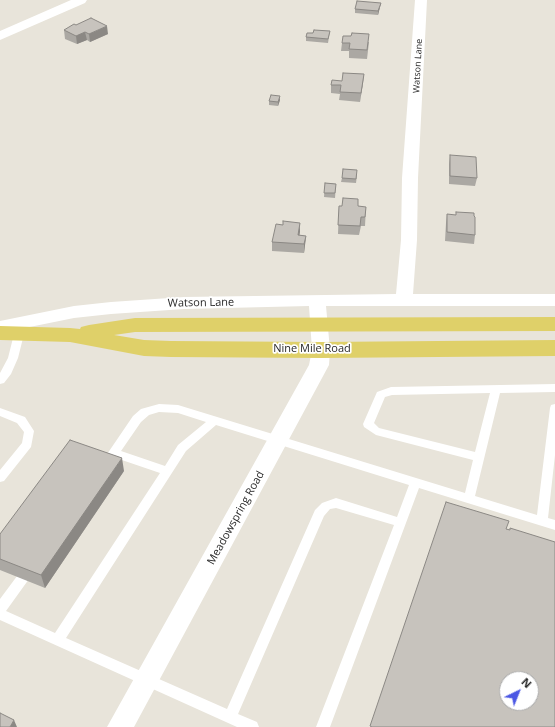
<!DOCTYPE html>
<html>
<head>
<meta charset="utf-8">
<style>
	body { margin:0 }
	#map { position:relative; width:555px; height:727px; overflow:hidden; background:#e8e4da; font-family:"Open Sans",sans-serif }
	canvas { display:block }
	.north { position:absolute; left:499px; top:671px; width:40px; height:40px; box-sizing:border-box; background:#fff; border:1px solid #a9a9a9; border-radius:50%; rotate:43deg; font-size:11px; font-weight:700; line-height:16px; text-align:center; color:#272727 }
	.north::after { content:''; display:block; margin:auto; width:14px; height:18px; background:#4c58e4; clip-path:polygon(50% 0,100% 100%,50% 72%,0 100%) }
</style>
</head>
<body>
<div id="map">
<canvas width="555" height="727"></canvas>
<div class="north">N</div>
</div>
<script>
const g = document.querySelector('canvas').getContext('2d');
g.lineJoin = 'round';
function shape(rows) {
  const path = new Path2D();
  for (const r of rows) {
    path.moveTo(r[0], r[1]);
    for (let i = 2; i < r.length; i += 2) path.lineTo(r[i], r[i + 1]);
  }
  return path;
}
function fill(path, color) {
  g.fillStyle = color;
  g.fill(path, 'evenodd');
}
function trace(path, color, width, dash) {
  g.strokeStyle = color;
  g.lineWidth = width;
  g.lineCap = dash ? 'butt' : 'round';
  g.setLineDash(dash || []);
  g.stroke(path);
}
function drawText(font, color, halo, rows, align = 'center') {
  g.font = font + ' "Open Sans",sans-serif';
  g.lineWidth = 3.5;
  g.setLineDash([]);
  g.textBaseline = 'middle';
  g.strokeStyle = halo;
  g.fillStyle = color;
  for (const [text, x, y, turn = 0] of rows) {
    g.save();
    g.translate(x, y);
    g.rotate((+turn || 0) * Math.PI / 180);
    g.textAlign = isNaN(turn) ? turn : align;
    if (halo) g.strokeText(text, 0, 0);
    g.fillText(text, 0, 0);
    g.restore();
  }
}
fill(shape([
	[19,331,24,334,18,358,11,374,4,383,0,384,0,373,8,358,14,334,19,331],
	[555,384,555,392,500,393,475,496,537,515,550,408,551,405,555,404,555,455,548,518,555,520,555,530,419,488,330,727,316,727,394,525,336,508,330,509,324,516,238,714,257,722,259,727,237,727,0,620,0,599,26,564,30,563,34,564,36,568,34,572,6,611,55,633,160,473,116,458,109,469,105,470,101,469,99,466,133,416,141,409,159,404,178,405,465,493,473,460,376,435,364,427,363,424,377,392,391,387,555,384],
	[490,393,475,452,379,428,374,423,385,397,392,395,490,393],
	[159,412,178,413,206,422,178,445,165,466,121,451,141,422,149,415,159,412],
	[216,425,409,485,397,517,336,498,322,503,315,510,227,709,66,638,186,451,216,425],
	[0,408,25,417,34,431,31,447,4,481,0,482,0,470,22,443,24,432,17,423,0,416,0,408]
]), '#fff');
fill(shape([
	[71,0,87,0,85,3,0,40,0,31,71,0],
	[415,0,427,0,418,178,417,240,413,294,555,294,555,306,326,306,330,350,329,365,134,727,107,727,309,365,312,350,309,306,184,309,111,314,74,318,0,333,0,321,74,306,111,302,184,297,396,294,401,240,402,178,415,0]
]), '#fff');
fill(shape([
	[555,317,555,331,135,332,114,335,144,340,171,341,321,342,555,340,555,356,321,358,171,357,144,356,70,342,0,340,0,326,70,328,80,329,81,327,89,325,135,318,555,317]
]), '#dfd069');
fill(shape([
	[381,3,378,15,355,13,355,9],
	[64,30,108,34,90,42,87,40,77,44,65,39],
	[330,31,328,43,306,41,306,37,313,33],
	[369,42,367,59,349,58,349,51,341,51,342,43],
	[364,74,360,102,339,100,340,94,331,93,331,85,342,81],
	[280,100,278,106,269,105,269,101],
	[450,155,477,178,475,186,449,184,449,164],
	[357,175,356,183,341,182,342,178],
	[325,183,336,184,335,198,324,197],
	[339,206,366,207,365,226,361,226,359,235,338,234],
	[447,214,475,235,474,244,445,241,446,223],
	[300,223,299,235,306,236,305,245,304,253,272,251,272,242,283,225],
	[124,471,45,588,0,570,0,534]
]), '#aba8a3');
fill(shape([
	[381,3,378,15,378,11],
	[107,26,108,34,90,42,89,34],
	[85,32,87,40,77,44,76,36],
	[364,74,363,83,360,102,361,93],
	[280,96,280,100,278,106,278,102],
	[300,223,300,232,298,244,298,235],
	[306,236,305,245,304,253,304,244],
	[122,458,124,471,45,588,41,575],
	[14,720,17,727,10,727]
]), '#8b8884');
const building = shape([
	[357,1,381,3,378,11,355,9,357,1],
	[91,18,107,26,89,34,85,32,76,36,64,30,74,24,76,25,91,18],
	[314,30,330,31,328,39,306,37,307,33,313,33,314,30],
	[352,33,369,34,367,50,349,49,350,43,342,43,343,36,351,36,352,33],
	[343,73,364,74,361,93,340,92,341,85,331,85,332,80,342,81,343,73],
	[271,95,280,96,278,102,269,101,271,95],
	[450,155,476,157,477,178,450,176,450,155],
	[343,169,357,170,356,179,342,178,343,169],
	[325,183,336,184,335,193,324,193,325,183],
	[343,198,358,199,358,206,366,207,365,217,361,217,360,226,338,225,339,206,342,206,343,198],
	[456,212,474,213,474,216,475,217,475,235,447,232,447,214,456,215,456,212],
	[283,221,300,223,298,235,306,236,304,244,272,242,276,224,283,225,283,221],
	[70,440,122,458,41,575,0,559,0,534,70,440],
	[446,502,509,521,506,529,510,530,510,528,555,542,555,727,372,727,370,726,446,502],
	[507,679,531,679,531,703,507,703,507,679],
	[0,713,14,720,10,727,0,727,0,713]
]);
fill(building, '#c7c3bd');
trace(building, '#8b8884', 1);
drawText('9px', '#272727', '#fff', [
	["Watson Lane",418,66,-87]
]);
drawText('11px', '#272727', '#fff', [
	["Watson Lane",201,303,-1],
	["Nine Mile Road",312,349],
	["Meadowspring Road",236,518,-61]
]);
</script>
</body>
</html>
